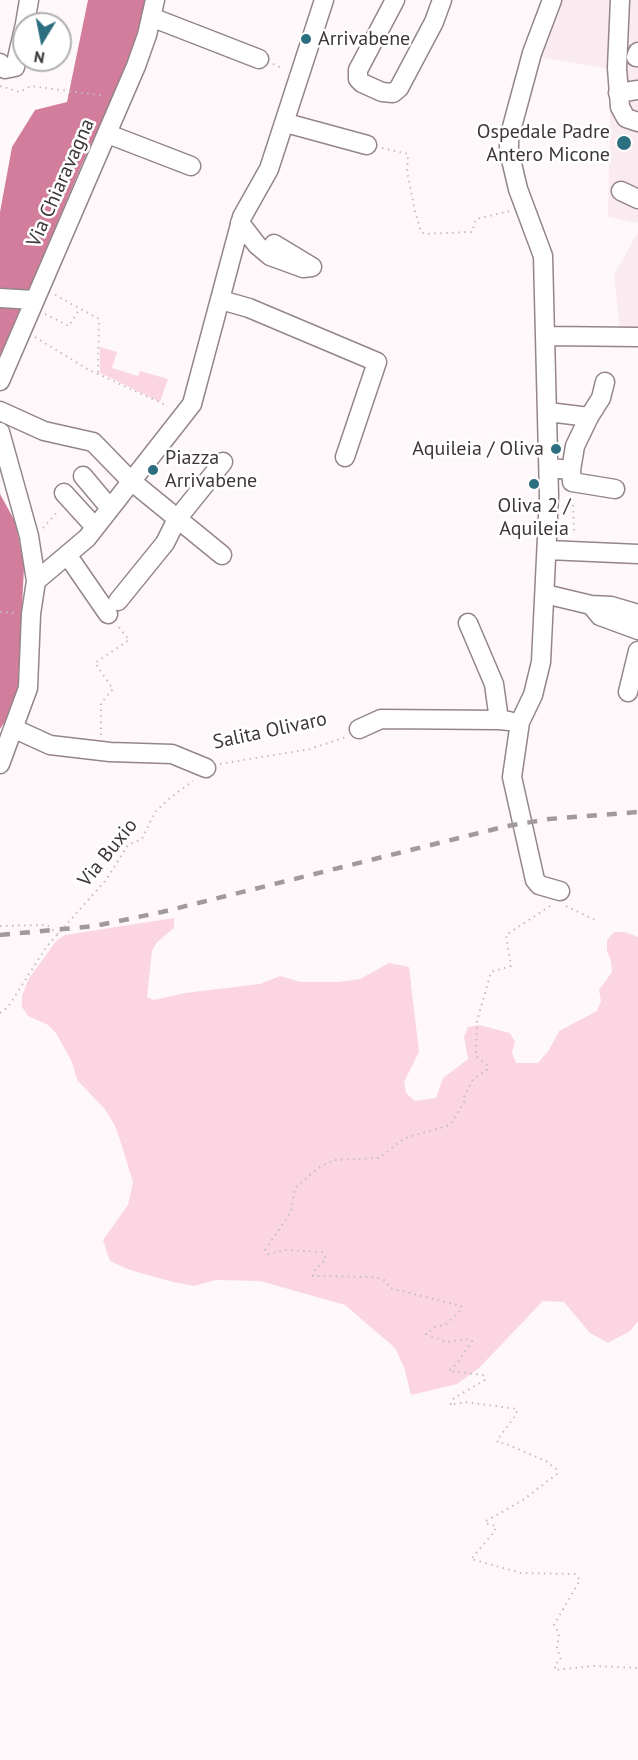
<!DOCTYPE html>
<html>
<head>
<meta charset="utf-8">
<style>
	body { margin:0 }
	#map { position:relative; width:638px; height:1760px; overflow:hidden; background:#fff8fa; font-family:"PT Sans",sans-serif }
	canvas { display:block }
	.north { position:absolute; left:12px; top:12px; width:60px; height:60px; box-sizing:border-box; background:#fff; border:2px solid #b1afaf; border-radius:50%; rotate:190deg; font-size:16px; font-weight:700; line-height:24px; text-align:center; color:#3d3638 }
	.north::after { content:''; display:block; margin:auto; width:21px; height:27px; background:#2c6f80; clip-path:polygon(50% 0,100% 100%,50% 72%,0 100%) }
</style>
</head>
<body>
<div id="map">
<canvas width="638" height="1760"></canvas>
<div class="north">N</div>
</div>
<script>
const g = document.querySelector('canvas').getContext('2d');
g.lineJoin = 'round';
function fill(path, color) {
  g.fillStyle = color;
  g.fill(path, 'evenodd');
}
function shape(rows) {
  const path = new Path2D();
  for (const r of rows) {
    path.moveTo(r[0], r[1]);
    for (let i = 2; i < r.length; i += 2) path.lineTo(r[i], r[i + 1]);
  }
  return path;
}
function trace(path, color, width, dash) {
  g.strokeStyle = color;
  g.lineWidth = width;
  g.lineCap = dash ? 'butt' : 'round';
  g.setLineDash(dash || []);
  g.stroke(path);
}
function drawText(font, color, halo, rows, align = 'center') {
  g.font = font + ' "PT Sans",sans-serif';
  g.lineWidth = 5;
  g.setLineDash([]);
  g.textBaseline = 'middle';
  g.strokeStyle = halo;
  g.fillStyle = color;
  for (const [text, x, y, turn = 0] of rows) {
    g.save();
    g.translate(x, y);
    g.rotate((+turn || 0) * Math.PI / 180);
    g.textAlign = isNaN(turn) ? turn : align;
    if (halo) g.strokeText(text, 0, 0);
    g.fillText(text, 0, 0);
    g.restore();
  }
}
fill(shape([
	[559,0,638,0,638,223,608,217,611,69,537,57],
	[638,232,638,329,620,329,614,275]
]), '#faebf0');
fill(shape([
	[100,347,117,352,112,368,138,376,140,371,168,379,160,402,100,373],
	[174,918,174,928,157,942,152,951,147,997,154,1000,185,993,260,984,280,976,301,982,339,982,360,979,389,963,409,967,419,1052,404,1082,406,1093,415,1101,436,1098,443,1078,468,1059,464,1037,468,1027,479,1025,510,1033,515,1042,512,1053,516,1063,538,1063,549,1050,559,1031,597,1011,601,1001,599,990,612,972,611,961,607,951,607,940,614,932,625,932,638,937,638,1321,630,1331,608,1343,590,1333,564,1302,543,1301,478,1369,457,1384,411,1395,404,1367,395,1348,345,1305,260,1281,216,1280,194,1286,173,1282,130,1270,110,1261,103,1240,128,1205,133,1182,120,1140,114,1124,104,1108,77,1080,72,1062,56,1033,48,1025,28,1016,22,1007,22,996,28,980,56,941,65,935]
]), '#fbd6e2');
fill(shape([
	[88,0,145,0,143,17,128,64,82,164,0,359,0,212,12,147,35,110,67,102],
	[0,494,16,523,24,567,17,704,0,729]
]), '#d37d9d');
const minor = shape([
	[395,0,358,70,358,79,362,83,382,92,393,93,399,88,434,22,442,0],
	[552,0,532,53,509,138,509,151,518,189,543,256,549,496,541,662,533,695,520,722,512,777,535,880,539,885,560,891],
	[620,0,617,68,620,107,626,118,638,122],
	[151,17,259,59],
	[25,24,29,0],
	[636,57,638,52],
	[0,63,5,69,15,67,24,28],
	[618,93,638,90],
	[286,123,367,145],
	[108,134,191,166],
	[621,191,638,199],
	[240,223,257,245,270,256,303,268,312,267,274,244],
	[0,298,34,300],
	[221,300,249,308,377,362,345,457],
	[547,336,638,337],
	[0,381,136,66,147,35,155,0],
	[0,411,44,431,93,442,130,480,222,555],
	[548,412,589,417,575,446,571,470,549,468],
	[589,417,601,398,605,382],
	[0,432,29,536,36,581,31,614,28,688,0,764],
	[571,470,572,482,615,489],
	[83,476,109,507],
	[64,493,95,527],
	[548,550,638,554],
	[68,556,108,614],
	[36,581,87,538,192,404,242,217,269,169,324,0],
	[545,594,591,605,600,616,638,630],
	[118,601,165,543,177,519,223,462],
	[591,605,611,606,638,614],
	[468,623,494,684,499,720,509,721],
	[628,692,638,651],
	[15,729,50,745,110,752,172,754,206,768],
	[359,729,381,719,499,720]
]);
trace(minor, '#94858a', 21);
trace(shape([
	[273,64,284,69],
	[0,86,20,92,31,86,105,96],
	[382,148,408,154,407,171,415,211,421,232,425,234,472,232,476,219,510,211],
	[55,295,99,319,98,374],
	[45,314,69,326,80,308],
	[35,337,89,370,168,406],
	[573,499,574,535],
	[43,528,59,510],
	[0,612,16,613],
	[101,735,101,703,113,689,95,663,129,640,118,626],
	[220,764,310,749,346,737],
	[550,906,506,935,511,966,491,972,477,1021,476,1056,488,1066,487,1070,473,1079,464,1097,465,1101,450,1125,405,1138,379,1158,334,1160,318,1168,295,1188,291,1212,265,1250,268,1254,286,1250,322,1252,326,1259,313,1272,313,1276,375,1277,384,1280,390,1288,461,1306,462,1309,445,1325,435,1327,426,1334,446,1342,469,1339,472,1341,458,1362,449,1371,483,1375,485,1380,454,1398,450,1405,465,1402,517,1409,516,1415,497,1440,498,1443,504,1443,546,1461,557,1470,557,1474,523,1500,486,1521,485,1523,496,1526,495,1531,471,1559,521,1573,575,1574,580,1580,554,1625,559,1633,557,1648,561,1660,555,1664,555,1670,594,1666,638,1668],
	[566,906,597,921],
	[0,926,47,925,58,934],
	[0,1013,8,1007,47,946,106,880,128,845,142,839,155,812,170,798,193,781]
]), '#c4bdbf', 2, [1.5, 4.5]);
trace(minor, '#fff', 18);
trace(shape([
	[0,935,95,926,162,912,507,826,549,819,638,812]
]), '#a19a9c', 4.5, [10, 10]);
for (const [x, y, r, color] of [
	[306,39,6,"#2c6f80"],
	[624,143,8,"#2c6f80"],
	[556,449,6,"#2c6f80"],
	[153,470,6,"#2c6f80"],
	[534,484,6,"#2c6f80"]
]) {
  const dot = new Path2D();
  dot.arc(x, y, r, 0, 2 * Math.PI);
  g.fillStyle = color;
  g.fill(dot);
  trace(dot, '#fff', 2);
}
drawText('20px', '#3d3638', '#fff', [
	["Arrivabene",318,39],
	["Ospedale Padre",610,132,"right"],
	["Antero Micone",610,155,"right"],
	["Aquileia / Oliva",544,449,"right"],
	["Piazza",165,458],
	["Arrivabene",165,481],
	["Oliva 2 /",534,506,"center"],
	["Aquileia",534,529,"center"]
], 'left');
drawText('20px', '#3d3638', '#fff', [
	["Via Chiaravagna",61,183,-66],
	["Salita Olivaro",270,731,-12],
	["Via Buxio",108,853,-51]
]);
</script>
</body>
</html>
